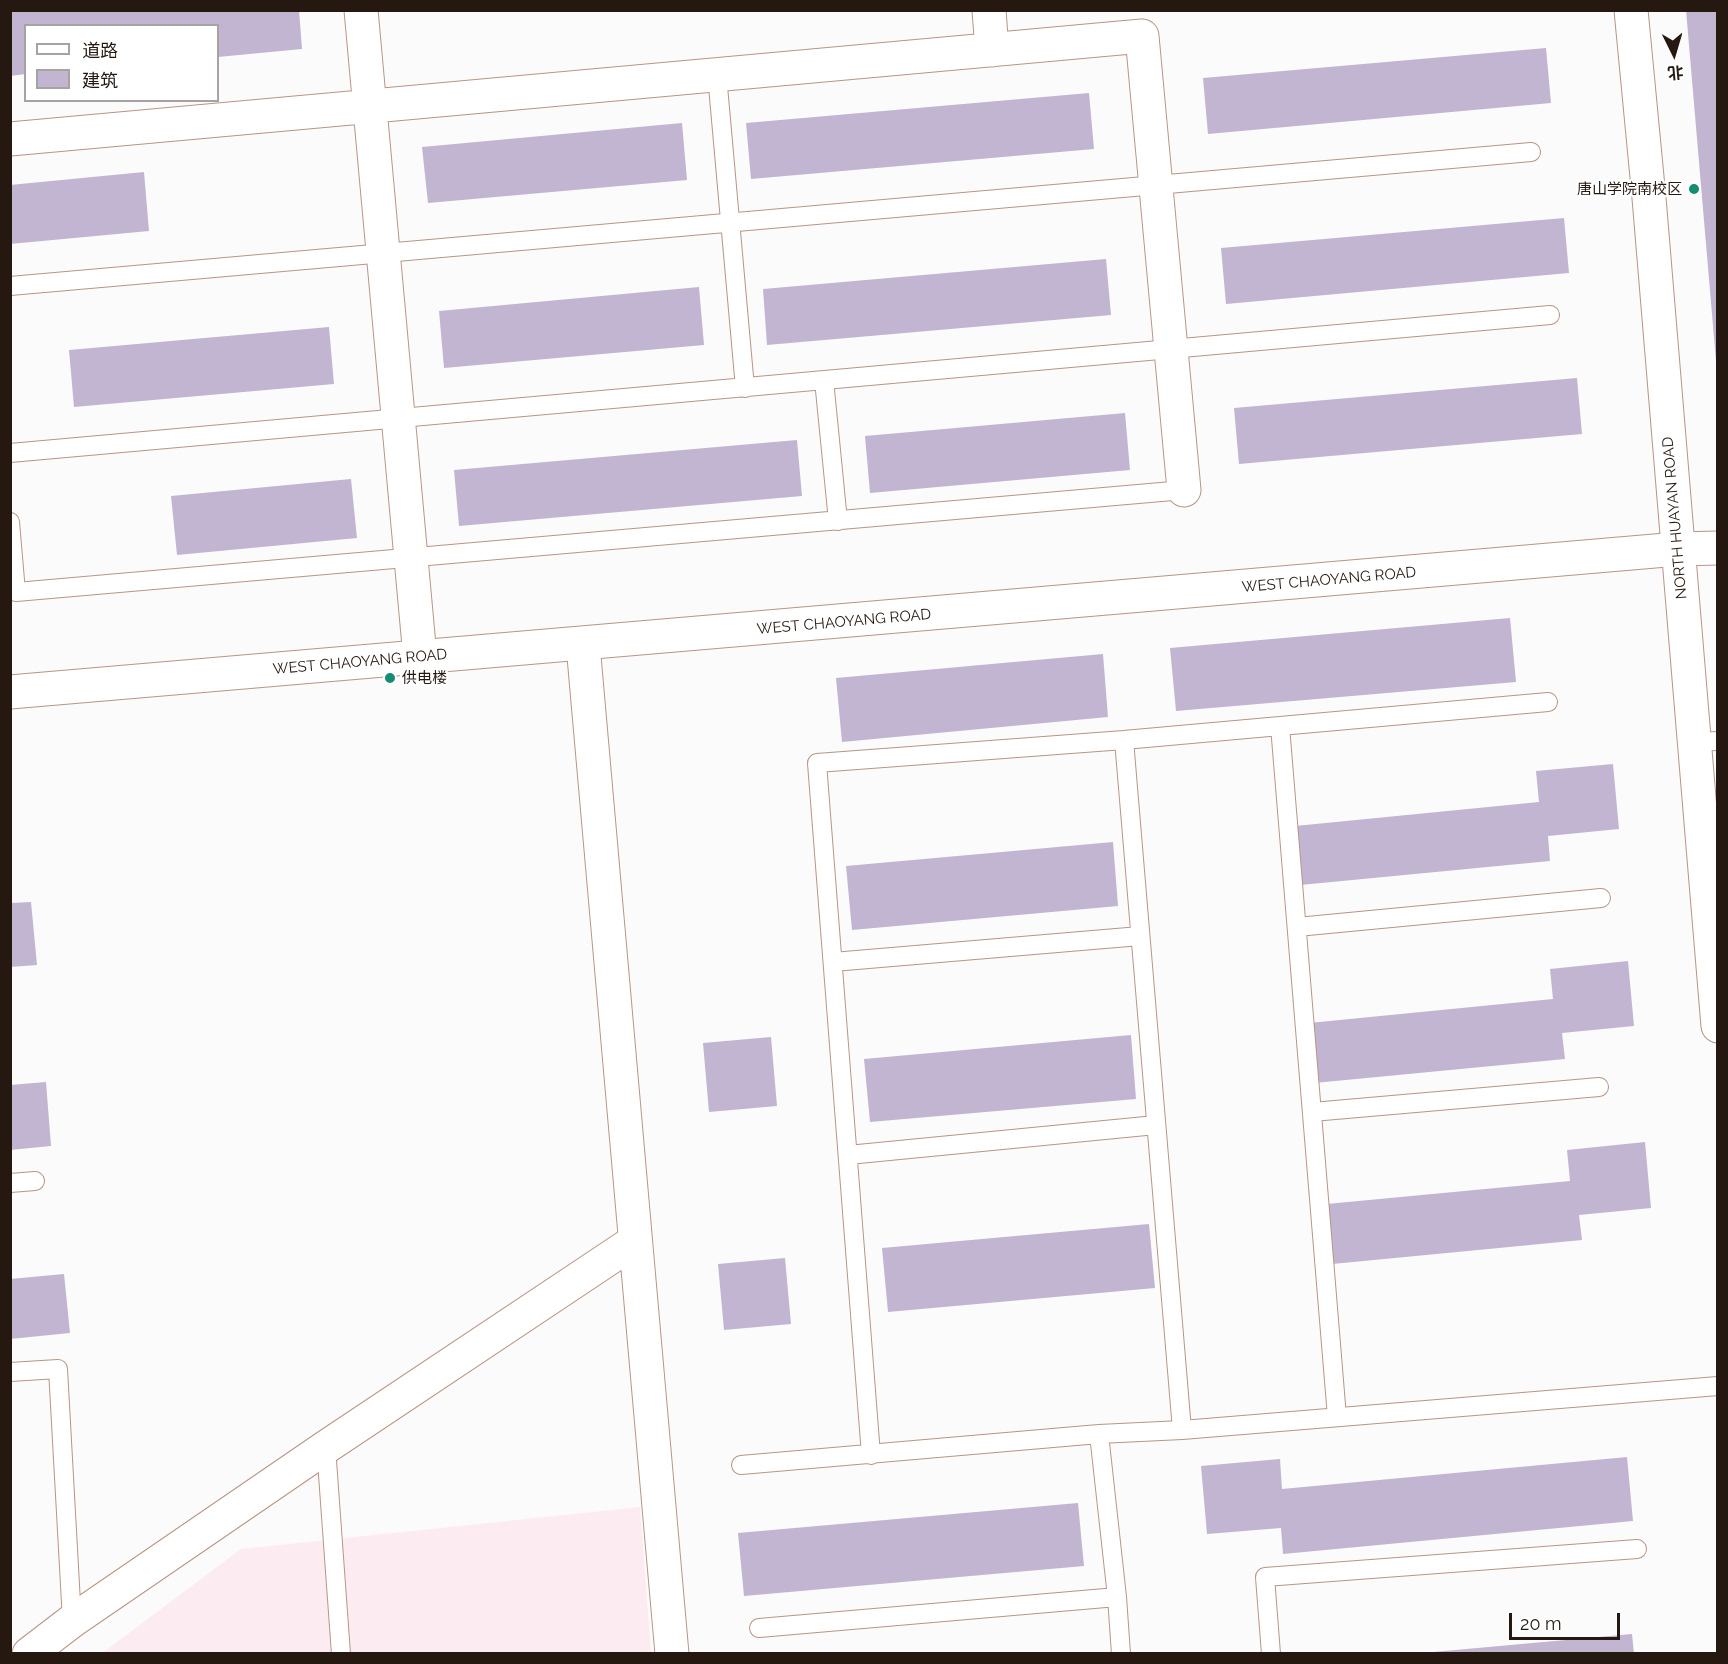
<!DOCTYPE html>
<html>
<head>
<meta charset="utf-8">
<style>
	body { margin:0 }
	#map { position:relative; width:1728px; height:1664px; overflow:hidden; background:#fbfbfb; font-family:Raleway,"Noto Sans SC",sans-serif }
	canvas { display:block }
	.frame { position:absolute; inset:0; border:12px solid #251811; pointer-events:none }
	.legend { position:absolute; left:24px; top:24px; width:195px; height:78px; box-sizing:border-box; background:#fff; border:2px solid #a8a3a0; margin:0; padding:8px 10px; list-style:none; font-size:18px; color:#251811 }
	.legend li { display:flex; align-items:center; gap:12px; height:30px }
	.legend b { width:30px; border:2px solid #a8a3a0 }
	.north { position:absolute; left:1644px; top:24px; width:60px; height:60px; -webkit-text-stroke:4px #fff; paint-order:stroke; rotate:175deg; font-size:16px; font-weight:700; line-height:24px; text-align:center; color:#251811 }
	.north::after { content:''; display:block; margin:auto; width:21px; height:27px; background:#251811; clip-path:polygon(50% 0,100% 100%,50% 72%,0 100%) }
	.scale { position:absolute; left:1509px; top:1613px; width:111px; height:27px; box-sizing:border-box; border:3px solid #251811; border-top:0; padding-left:8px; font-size:18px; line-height:21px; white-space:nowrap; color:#251811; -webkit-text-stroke:4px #fff; paint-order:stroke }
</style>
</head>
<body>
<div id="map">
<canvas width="1728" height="1664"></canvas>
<div class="frame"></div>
<ul class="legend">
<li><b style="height:8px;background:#fff"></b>道路</li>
<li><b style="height:16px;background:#c2b5d2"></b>建筑</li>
</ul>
<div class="north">北</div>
<div class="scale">20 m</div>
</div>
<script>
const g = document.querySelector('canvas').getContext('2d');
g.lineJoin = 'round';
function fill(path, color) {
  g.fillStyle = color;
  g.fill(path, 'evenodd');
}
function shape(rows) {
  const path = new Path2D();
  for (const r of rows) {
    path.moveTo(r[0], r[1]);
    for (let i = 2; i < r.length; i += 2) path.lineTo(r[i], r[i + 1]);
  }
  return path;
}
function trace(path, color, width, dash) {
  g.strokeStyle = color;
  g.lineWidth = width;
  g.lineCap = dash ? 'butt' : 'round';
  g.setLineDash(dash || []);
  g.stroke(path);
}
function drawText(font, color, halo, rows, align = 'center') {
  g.font = font + ' Raleway,"Noto Sans SC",sans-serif';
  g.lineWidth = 4.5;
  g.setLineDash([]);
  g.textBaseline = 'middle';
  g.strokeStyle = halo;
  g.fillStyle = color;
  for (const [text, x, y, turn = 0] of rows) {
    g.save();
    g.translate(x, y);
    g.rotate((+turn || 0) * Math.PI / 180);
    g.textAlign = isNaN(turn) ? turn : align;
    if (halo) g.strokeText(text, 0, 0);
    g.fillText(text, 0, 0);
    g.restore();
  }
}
fill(shape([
	[640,1507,651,1653,101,1654,241,1549]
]), '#fcecf1');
fill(shape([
	[22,10,299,10,302,49,218,57,218,26,26,26,26,74,10,76,10,12],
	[1686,10,1718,10,1718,361,1716,361],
	[1546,48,1551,103,1208,134,1203,78],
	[1089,93,1094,149,751,179,746,123],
	[682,123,687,180,428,203,422,147],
	[144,172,149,231,10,244,10,185],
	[1564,218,1569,273,1226,304,1221,248],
	[1106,259,1111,315,767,345,763,289],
	[699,287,704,345,444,368,439,311],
	[329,327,334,384,74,407,69,350],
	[1577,378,1582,434,1239,464,1234,408],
	[1125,413,1130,470,870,493,865,436],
	[797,440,802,496,459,526,454,470],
	[351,479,357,538,177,555,171,496],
	[1510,618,1516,682,1176,711,1170,648],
	[1103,654,1108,717,842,742,836,678],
	[1613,764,1619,829,1548,836,1550,861,1290,886,1285,827,1539,802,1536,771],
	[1113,842,1118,906,852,930,846,866],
	[31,902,37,965,10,967,10,903],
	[1628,961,1634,1026,1562,1033,1565,1059,1304,1084,1299,1024,1553,999,1550,969],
	[1131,1035,1136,1099,870,1122,864,1059],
	[771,1037,777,1106,709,1112,703,1043],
	[46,1082,51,1146,10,1150,10,1085],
	[1645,1142,1651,1208,1579,1215,1582,1240,1322,1265,1316,1205,1570,1181,1567,1150],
	[1149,1224,1155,1288,888,1312,882,1248],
	[785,1258,791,1324,724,1330,718,1264],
	[64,1274,70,1333,10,1339,10,1279],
	[1627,1457,1633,1521,1283,1554,1281,1528,1207,1534,1201,1466,1280,1459,1282,1489],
	[1078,1503,1084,1566,744,1596,738,1533],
	[1632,1634,1634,1654,1433,1654,1433,1652]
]), '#c2b5d2');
const service = shape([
	[717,75,745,388],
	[10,286,1531,152],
	[824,380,838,521],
	[10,453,1550,315],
	[10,522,16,592,1184,490],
	[1280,726,1337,1417],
	[1694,742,1718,741],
	[1297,927,1601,898],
	[833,962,1140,936],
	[1312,1112,1599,1087],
	[848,1155,1156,1125],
	[10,1183,35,1181],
	[10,1372,58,1369,72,1621],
	[1182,1430,1124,740,1548,702],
	[1099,1434,1117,1597,1121,1654],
	[326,1447,341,1654],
	[871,1455,817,763,1124,740],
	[741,1465,1099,1434,1182,1430,1718,1386],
	[759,1628,1117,1597],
	[1271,1654,1265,1577,1637,1549]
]);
const minor = shape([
	[361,10,420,657],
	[989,10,992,50],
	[10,139,1142,36,1184,490],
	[583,645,672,1654],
	[29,1654,72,1621,326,1447,635,1241]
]);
const tertiary = shape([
	[1631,10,1649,198,1718,1026]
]);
const secondary = shape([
	[10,692,1678,549,1718,548]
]);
trace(service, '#b89584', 20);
trace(minor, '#b89584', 35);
trace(tertiary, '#b89584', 35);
trace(secondary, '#b89584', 35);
trace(service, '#fff', 18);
trace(minor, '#fff', 33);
trace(tertiary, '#fff', 33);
trace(secondary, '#fff', 33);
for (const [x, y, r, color] of [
	[1694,189,6,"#158d70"],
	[390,678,6,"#158d70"]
]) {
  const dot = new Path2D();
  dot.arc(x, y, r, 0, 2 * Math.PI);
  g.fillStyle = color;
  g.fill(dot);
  trace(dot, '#fff', 2);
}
drawText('15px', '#251811', '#fff', [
	["唐山学院南校区",1682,189],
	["供电楼",402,678,"left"]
], 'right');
drawText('15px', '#251811', '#fff', [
	["NORTH HUAYAN ROAD",1675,518,-95],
	["WEST CHAOYANG ROAD",1329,580,-5],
	["WEST CHAOYANG ROAD",844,622,-5],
	["WEST CHAOYANG ROAD",360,662,-5]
]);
</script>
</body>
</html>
